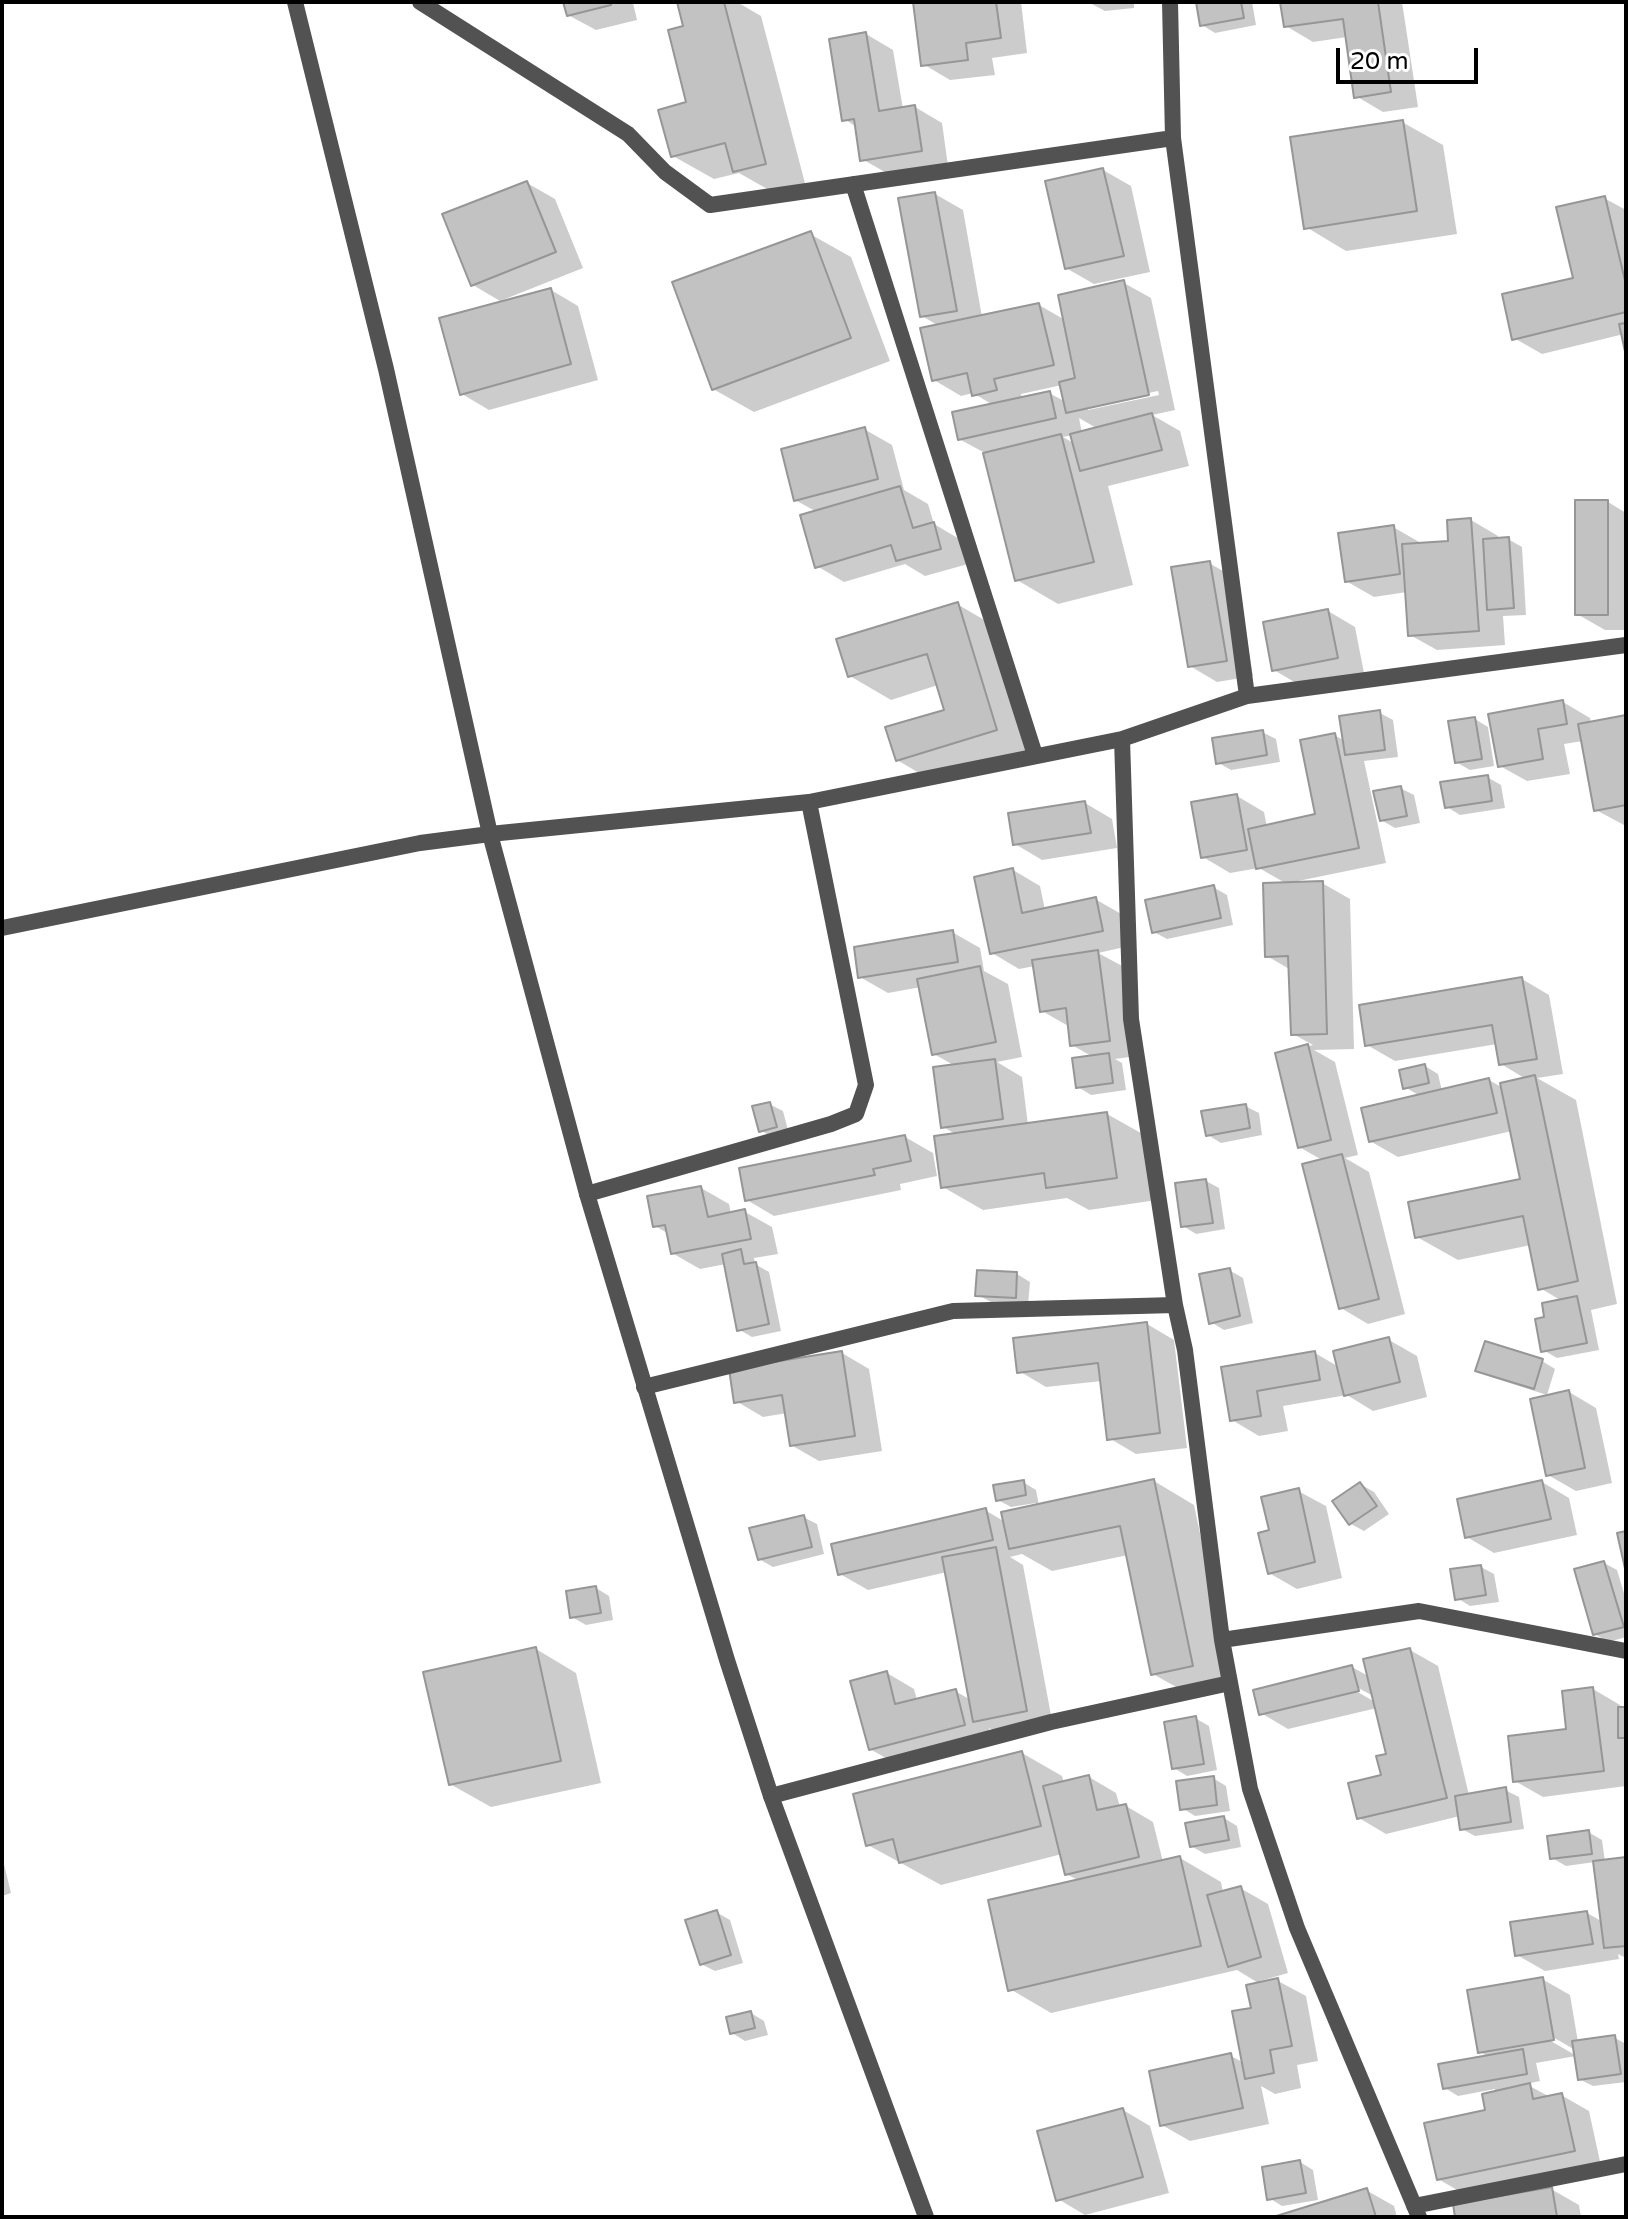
<!DOCTYPE html>
<html>
<head>
<meta charset="utf-8">
<style>
	body { margin:0 }
	#map { position:relative; width:1628px; height:2219px; overflow:hidden; background:#fff; font-family:"Varela Round",sans-serif }
	canvas { display:block }
	.frame { position:absolute; inset:0; border:4px solid #000; pointer-events:none }
	.scale { position:absolute; left:1336px; top:48px; width:142px; height:36px; box-sizing:border-box; border:4px solid #000; border-top:0; padding-left:10px; font-size:24px; line-height:28px; white-space:nowrap; color:#000; -webkit-text-stroke:6px #fff; paint-order:stroke }
</style>
</head>
<body>
<div id="map">
<canvas width="1628" height="2219"></canvas>
<div class="frame"></div>
<div class="scale">20 m</div>
</div>
<script>
const g = document.querySelector('canvas').getContext('2d');
g.lineJoin = 'round';
function fill(path, color) {
  g.fillStyle = color;
  g.fill(path, 'evenodd');
}
function shape(rows) {
  const path = new Path2D();
  for (const r of rows) {
    path.moveTo(r[0], r[1]);
    for (let i = 2; i < r.length; i += 2) path.lineTo(r[i], r[i + 1]);
  }
  return path;
}
function trace(path, color, width, dash) {
  g.strokeStyle = color;
  g.lineWidth = width;
  g.lineCap = dash ? 'butt' : 'round';
  g.setLineDash(dash || []);
  g.stroke(path);
}
fill(shape([
	[565,2,638,2,633,3,637,20,596,30,568,15],
	[684,2,737,2,761,16,806,187,776,194,739,173,714,179,673,156,689,104],
	[915,2,1021,2,1027,53,992,58,995,75,950,80,923,64],
	[1088,2,1134,2,1134,8,1105,11],
	[1198,2,1252,2,1256,25,1215,33,1202,25],
	[1282,2,1402,2,1418,107,1383,112,1356,96,1347,37,1313,42,1286,26],
	[866,34,893,50,903,109,915,107,942,123,948,166,890,175,862,159,857,127,844,119],
	[1402,122,1443,145,1457,234,1346,251,1306,227],
	[1103,170,1131,186,1150,272,1094,284,1066,268],
	[527,183,555,199,583,268,500,301,473,285],
	[935,194,963,210,982,317,1039,305,1065,320,1124,283,1151,298,1175,410,1152,415,1180,431,1189,466,1108,486,1133,585,1058,604,1017,580,985,453,959,439,993,405,973,393,961,396,934,380,939,326,922,316],
	[1062,385,1066,402,1049,393,1022,399,1021,394],
	[1158,391,1159,395,1088,410,1088,406],
	[1079,418,1098,429,1082,433],
	[1073,435,1075,444,1063,437],
	[1604,198,1626,210,1626,346,1624,334,1542,354,1514,338,1575,279],
	[810,234,851,257,890,361,754,412,713,389],
	[551,290,578,306,598,380,489,410,462,394],
	[864,429,892,445,904,490,928,504,934,524,961,540,968,564,925,576,905,564,844,582,817,566,817,512,795,500],
	[1608,502,1626,513,1626,630,1605,630,1577,614],
	[1471,520,1498,536,1498,540,1508,539,1522,547,1526,615,1503,616,1505,645,1437,650,1410,635,1407,592,1374,597,1346,581,1393,527,1421,543,1450,543],
	[1209,563,1237,579,1253,676,1217,682,1190,666],
	[957,604,998,628,1037,753,938,784,897,760,946,711,938,685,891,700,850,676],
	[1328,611,1355,627,1364,673,1301,686,1274,670],
	[1563,702,1590,718,1591,723,1626,717,1626,825,1624,825,1596,810,1583,741,1564,744,1570,774,1527,781,1500,766],
	[1380,713,1393,720,1398,757,1364,761,1386,863,1293,882,1294,884,1322,883,1350,899,1354,1049,1314,1050,1335,1062,1358,1155,1345,1158,1369,1172,1405,1314,1368,1324,1341,1308,1324,1161,1299,1147,1277,1054,1313,1045,1293,1034,1291,970,1267,956,1287,884,1259,868,1230,873,1203,857,1237,796,1264,812,1267,827,1318,816,1334,735,1345,741],
	[1475,719,1488,727,1494,766,1470,770,1456,762],
	[1262,732,1276,739,1280,762,1231,770,1217,762],
	[1487,777,1501,785,1505,808,1460,815,1447,807],
	[1400,788,1414,795,1420,823,1395,828,1381,820],
	[1085,803,1112,819,1117,848,1042,860,1015,844],
	[1013,870,1040,886,1045,910,1095,899,1123,915,1129,946,1098,953,1126,968,1137,1056,1115,1059,1122,1063,1126,1090,1091,1095,1078,1087,1093,1057,1072,1045,1070,1027,1042,1011,1035,966,1019,969,992,953],
	[1213,887,1227,895,1233,925,1167,939,1154,932],
	[952,932,980,948,984,971,1008,984,1022,1057,997,1062,1022,1077,1028,1125,1107,1114,1148,1137,1157,1200,1089,1210,1067,1198,983,1210,943,1187,957,1135,942,1126,955,1066,934,1054,921,987,888,993,860,977],
	[1522,979,1549,995,1563,1074,1537,1078,1576,1100,1617,1304,1591,1310,1599,1350,1557,1358,1543,1350,1547,1319,1562,1301,1540,1288,1531,1245,1458,1260,1417,1237,1522,1180,1512,1131,1398,1157,1370,1141,1420,1096,1405,1087,1425,1066,1438,1074,1442,1091,1489,1080,1503,1088,1526,1079,1501,1064,1497,1044,1395,1061,1367,1045],
	[769,1104,783,1111,789,1134,774,1138,760,1130],
	[1245,1106,1259,1113,1262,1135,1221,1143,1208,1135],
	[905,1137,933,1153,937,1176,900,1184,901,1190,774,1216,747,1200],
	[1206,1181,1219,1188,1225,1229,1196,1234,1183,1226],
	[701,1188,729,1204,731,1214,745,1212,772,1227,778,1254,754,1258,755,1264,769,1272,781,1331,752,1337,738,1329,726,1264,700,1269,672,1253,669,1234,655,1226],
	[1229,1270,1243,1278,1253,1323,1224,1330,1211,1322],
	[1017,1274,1030,1282,1028,1305,991,1302,978,1295],
	[1147,1324,1174,1340,1187,1448,1136,1454,1109,1438,1102,1381,1046,1387,1019,1371],
	[1389,1340,1417,1356,1427,1397,1373,1411,1347,1395,1283,1406,1288,1431,1259,1436,1232,1420,1223,1369,1315,1353,1339,1367],
	[842,1353,869,1369,882,1451,819,1461,791,1445,787,1413,763,1417,736,1401],
	[1542,1361,1555,1369,1547,1395,1491,1377,1478,1370],
	[1569,1392,1596,1408,1612,1483,1576,1491,1548,1475],
	[1154,1481,1194,1505,1233,1689,1194,1697,1153,1674,1128,1555,1052,1571,1022,1554,1010,1557,1023,1565,1053,1726,1003,1736,989,1728,992,1741,898,1765,870,1749,887,1673,914,1689,917,1700,955,1691,971,1700,947,1572,868,1590,840,1574,985,1510,1005,1522,1036,1506,1036,1503,1011,1507,998,1500,1023,1482,1036,1490,1039,1506],
	[1542,1482,1569,1498,1577,1535,1494,1553,1467,1537],
	[1360,1484,1374,1492,1389,1514,1364,1531,1351,1524],
	[1298,1491,1326,1506,1342,1578,1297,1589,1269,1573,1271,1531],
	[803,1517,817,1524,824,1554,773,1567,759,1559],
	[1604,1563,1617,1570,1626,1600,1626,1637,1608,1642,1595,1634],
	[1481,1567,1494,1574,1499,1602,1470,1606,1457,1598],
	[596,1588,609,1596,613,1620,586,1625,572,1617],
	[536,1649,576,1673,601,1783,491,1807,450,1784],
	[1410,1650,1438,1666,1469,1795,1505,1790,1519,1797,1524,1829,1475,1836,1462,1829,1460,1816,1386,1834,1359,1818,1383,1776,1389,1755,1377,1708,1288,1729,1261,1713,1352,1667,1370,1677],
	[1351,1684,1375,1697,1375,1702,1349,1687],
	[1593,1689,1620,1705,1621,1709,1626,1709,1626,1786,1543,1797,1515,1781,1569,1731],
	[1195,1718,1209,1726,1217,1770,1187,1776,1174,1768],
	[1022,1753,1062,1776,1064,1783,1089,1777,1116,1793,1120,1807,1126,1806,1153,1822,1163,1862,1180,1858,1221,1882,1223,1893,1240,1888,1268,1904,1288,1973,1260,1981,1260,1984,1237,1970,1051,2013,1010,1989,1080,1881,1066,1874,1062,1854,941,1885,868,1845],
	[1213,1778,1226,1786,1230,1811,1195,1816,1182,1808],
	[1224,1818,1237,1826,1241,1847,1205,1854,1191,1846],
	[1588,1832,1602,1840,1605,1862,1626,1859,1626,1958,1618,1954,1619,1959,1545,1971,1517,1955,1587,1913,1603,1922,1595,1862,1566,1866,1552,1858],
	[2,1856,11,1893,2,1896],
	[716,1912,730,1920,743,1963,715,1971,701,1964],
	[1542,1979,1570,1995,1578,2042,1615,2038,1626,2044,1626,2082,1593,2086,1579,2079,1576,2056,1536,2063,1540,2081,1526,2084,1550,2097,1561,2095,1589,2111,1601,2166,1466,2195,1438,2179,1488,2111,1495,2093,1495,2089,1458,2096,1445,2088,1489,2057,1480,2052],
	[1546,2033,1575,2050,1575,2055,1544,2037],
	[1278,1981,1306,1996,1318,2061,1297,2065,1301,2088,1275,2094,1261,2086,1269,2124,1190,2141,1162,2125,1231,2056,1244,2063,1253,2010],
	[751,2013,764,2021,768,2035,745,2041,732,2033],
	[1123,2110,1150,2126,1169,2193,1085,2215,1058,2199],
	[1300,2162,1313,2170,1318,2200,1282,2206,1269,2198],
	[1551,2189,1579,2205,1581,2217,1457,2217],
	[1366,2190,1394,2206,1397,2217,1280,2217]
]), '#0003');
const building = shape([
	[563,2,610,2,611,5,567,16,563,2],
	[677,2,724,2,766,164,733,172,725,143,671,157,658,110,686,102,668,30,683,26,677,2],
	[913,2,996,2,1001,38,966,43,968,60,921,66,913,2],
	[1196,2,1241,2,1244,18,1200,26,1196,2],
	[1280,2,1378,2,1391,92,1354,98,1343,19,1284,27,1280,2],
	[866,32,879,111,915,105,922,151,860,161,854,119,842,121,829,39,866,32],
	[1403,120,1417,211,1304,229,1290,137,1403,120],
	[1103,168,1124,256,1065,269,1045,181,1103,168],
	[527,181,556,252,471,286,442,214,527,181],
	[935,192,957,311,920,317,898,198,935,192],
	[1605,196,1626,285,1626,312,1512,340,1502,294,1573,278,1556,207,1605,196],
	[811,231,851,338,712,390,672,282,811,231],
	[1124,280,1149,395,1066,413,1059,382,1075,378,1058,295,1124,280],
	[551,288,571,364,460,395,439,318,551,288],
	[1039,303,1054,365,994,379,997,390,972,396,967,373,932,381,920,328,1039,303],
	[1626,323,1626,356,1619,324,1626,323],
	[1050,391,1056,418,958,440,952,412,1050,391],
	[1152,413,1162,450,1080,471,1070,434,1152,413],
	[865,427,878,479,794,501,781,449,865,427],
	[1061,434,1094,562,1015,581,983,453,1061,434],
	[900,486,913,528,934,522,941,549,896,561,891,545,815,568,800,515,900,486],
	[1575,500,1608,500,1608,615,1575,615,1575,500],
	[1471,518,1479,631,1408,636,1402,544,1448,541,1447,520,1471,518],
	[1394,525,1400,574,1345,582,1338,533,1394,525],
	[1509,537,1514,608,1487,610,1483,539,1509,537],
	[1210,561,1227,661,1188,667,1171,567,1210,561],
	[958,602,997,730,896,761,885,727,944,710,927,654,848,677,836,639,958,602],
	[1328,609,1338,658,1272,671,1263,622,1328,609],
	[1563,700,1567,724,1538,729,1543,759,1498,767,1488,714,1563,700],
	[1380,710,1385,750,1345,755,1339,716,1380,710],
	[1626,715,1626,805,1594,811,1578,724,1626,715],
	[1475,717,1482,759,1455,763,1448,721,1475,717],
	[1263,730,1267,755,1216,764,1212,738,1263,730],
	[1335,733,1359,848,1256,869,1248,829,1315,814,1300,740,1335,733],
	[1488,775,1492,801,1445,808,1440,782,1488,775],
	[1401,786,1407,816,1380,821,1373,791,1401,786],
	[1237,794,1247,850,1201,858,1191,802,1237,794],
	[1085,801,1091,833,1013,845,1008,813,1085,801],
	[1013,868,1022,913,1096,897,1103,931,990,954,974,877,1013,868],
	[1323,881,1327,1034,1291,1035,1288,956,1265,957,1263,883,1323,881],
	[1214,885,1221,918,1152,933,1145,900,1214,885],
	[953,930,958,962,858,978,854,947,953,930],
	[1098,950,1110,1041,1070,1046,1066,1008,1040,1012,1032,960,1098,950],
	[980,966,996,1042,932,1055,917,979,980,966],
	[1522,977,1537,1059,1499,1065,1492,1025,1365,1046,1359,1005,1522,977],
	[1308,1044,1331,1140,1298,1148,1275,1053,1308,1044],
	[1109,1053,1113,1083,1076,1088,1072,1058,1109,1053],
	[995,1059,1003,1119,941,1128,933,1067,995,1059],
	[1425,1064,1429,1083,1403,1089,1399,1070,1425,1064],
	[1535,1075,1578,1281,1538,1290,1523,1216,1415,1238,1408,1202,1520,1179,1500,1083,1535,1075],
	[1489,1078,1497,1113,1369,1142,1361,1108,1489,1078],
	[770,1102,777,1127,759,1132,752,1106,770,1102],
	[1246,1104,1250,1128,1206,1136,1201,1111,1246,1104],
	[1107,1112,1117,1178,1046,1188,1044,1173,941,1188,934,1136,1107,1112],
	[905,1135,911,1161,873,1169,875,1175,745,1201,739,1168,905,1135],
	[1342,1154,1379,1299,1339,1309,1302,1164,1342,1154],
	[1206,1179,1213,1223,1181,1227,1175,1183,1206,1179],
	[701,1186,708,1217,745,1209,751,1239,671,1254,665,1225,653,1227,647,1196,701,1186],
	[741,1249,744,1264,756,1262,769,1324,737,1331,722,1254,741,1249],
	[1230,1268,1240,1316,1209,1324,1199,1274,1230,1268],
	[977,1270,1017,1272,1016,1298,975,1296,977,1270],
	[1577,1296,1587,1343,1541,1352,1535,1319,1544,1317,1542,1303,1577,1296],
	[1147,1322,1160,1433,1107,1440,1098,1363,1017,1373,1013,1338,1147,1322],
	[1389,1337,1400,1382,1344,1396,1333,1351,1389,1337],
	[1485,1341,1543,1359,1534,1389,1475,1371,1485,1341],
	[842,1351,855,1436,790,1446,782,1395,734,1403,729,1369,842,1351],
	[1315,1351,1320,1380,1257,1391,1261,1416,1230,1421,1221,1367,1315,1351],
	[1569,1390,1585,1468,1546,1476,1530,1399,1569,1390],
	[1154,1479,1193,1666,1151,1675,1120,1526,1009,1549,1001,1512,1154,1479],
	[1024,1480,1026,1495,996,1501,993,1485,1024,1480],
	[1542,1480,1551,1519,1465,1538,1457,1499,1542,1480],
	[1360,1482,1377,1506,1349,1525,1332,1501,1360,1482],
	[1299,1488,1315,1562,1268,1574,1258,1533,1269,1530,1261,1497,1299,1488],
	[986,1508,993,1540,838,1575,831,1544,986,1508],
	[804,1515,812,1547,758,1560,749,1528,804,1515],
	[1626,1531,1626,1573,1617,1533,1626,1531],
	[996,1547,1027,1711,973,1722,942,1557,996,1547],
	[1604,1561,1624,1627,1593,1635,1574,1569,1604,1561],
	[1481,1565,1486,1595,1455,1600,1450,1569,1481,1565],
	[596,1586,601,1613,570,1618,566,1591,596,1586],
	[536,1647,561,1761,449,1785,423,1672,536,1647],
	[1410,1648,1447,1798,1357,1819,1348,1783,1381,1775,1376,1756,1386,1754,1363,1659,1410,1648],
	[1352,1665,1359,1691,1259,1715,1253,1690,1352,1665],
	[887,1671,895,1704,956,1689,965,1725,869,1750,850,1681,887,1671],
	[1593,1687,1604,1771,1513,1782,1508,1736,1566,1729,1562,1691,1593,1687],
	[1618,1707,1626,1707,1626,1738,1618,1738,1618,1707],
	[1196,1716,1204,1764,1172,1769,1164,1722,1196,1716],
	[1022,1751,1041,1826,899,1863,893,1839,866,1846,853,1794,1022,1751],
	[1089,1775,1097,1810,1126,1804,1139,1857,1065,1875,1043,1786,1089,1775],
	[1214,1776,1217,1805,1180,1810,1176,1781,1214,1776],
	[1506,1787,1511,1822,1460,1830,1455,1796,1506,1787],
	[1224,1816,1229,1840,1190,1847,1185,1823,1224,1816],
	[1589,1830,1592,1854,1550,1859,1547,1836,1589,1830],
	[1180,1856,1201,1946,1008,1991,988,1900,1180,1856],
	[1626,1857,1626,1946,1604,1948,1593,1861,1626,1857],
	[1241,1886,1261,1957,1228,1967,1207,1895,1241,1886],
	[717,1910,731,1955,700,1965,685,1920,717,1910],
	[1587,1911,1593,1944,1515,1956,1510,1922,1587,1911],
	[1543,1977,1554,2040,1478,2053,1467,1990,1543,1977],
	[1278,1978,1292,2046,1270,2050,1274,2073,1245,2079,1232,2011,1251,2008,1246,1985,1278,1978],
	[751,2011,755,2028,730,2034,726,2017,751,2011],
	[1615,2035,1621,2074,1578,2080,1572,2041,1615,2035],
	[1523,2049,1527,2074,1443,2089,1438,2064,1523,2049],
	[1231,2053,1243,2108,1160,2126,1149,2071,1231,2053],
	[1530,2083,1533,2099,1562,2093,1575,2151,1437,2180,1424,2123,1485,2110,1482,2094,1530,2083],
	[1123,2108,1143,2177,1056,2201,1037,2131,1123,2108],
	[1300,2160,1306,2193,1267,2200,1262,2167,1300,2160],
	[1552,2187,1557,2217,1455,2217,1453,2204,1552,2187],
	[1367,2188,1376,2217,1273,2217,1367,2188]
]);
fill(building, '#c2c2c2');
trace(building, '#969696', 2);
trace(shape([
	[420,2,628,134,665,172,710,205,1173,138],
	[1170,2,1173,138,1247,696],
	[853,184,1035,755],
	[1122,739,1131,1019,1175,1305,1185,1350,1222,1640,1250,1789,1297,1928,1419,2217],
	[490,834,809,802,1122,739,1247,696,1626,645],
	[587,1194,831,1124,856,1114,866,1085,809,802],
	[644,1387,953,1311,1175,1305],
	[1222,1640,1419,1611,1626,1651],
	[771,1796,1051,1722,1230,1683],
	[1414,2206,1626,2164]
]), '#525252', 16);
trace(shape([
	[295,2,386,369,490,834,587,1194,727,1660,771,1796,926,2217],
	[2,928,420,843,490,834]
]), '#525252', 16);
</script>
</body>
</html>
